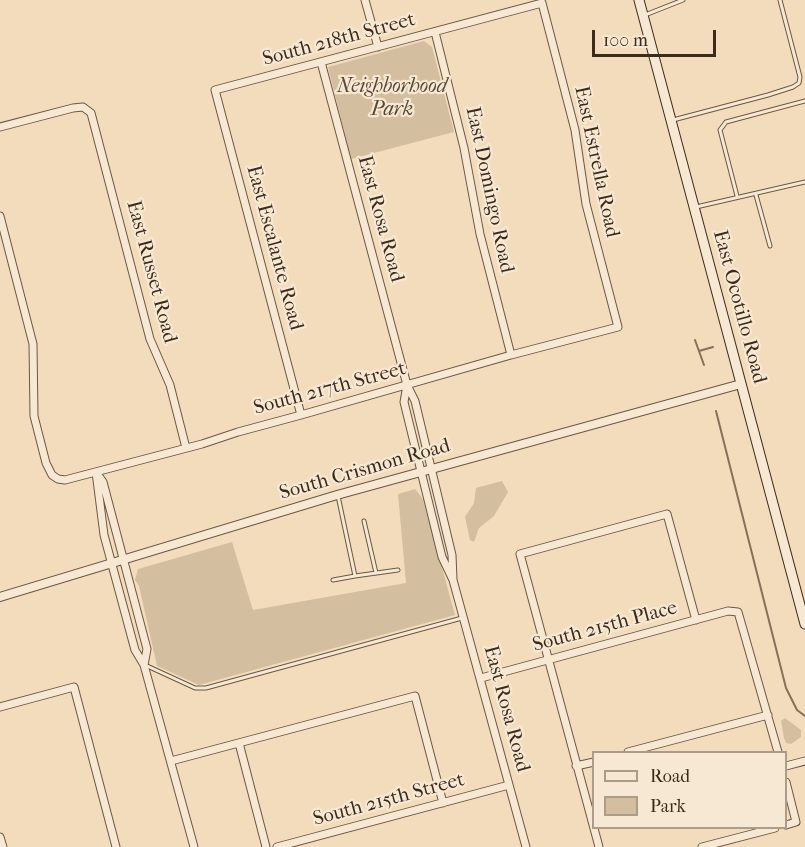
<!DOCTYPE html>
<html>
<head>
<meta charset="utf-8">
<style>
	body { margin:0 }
	#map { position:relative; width:805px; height:847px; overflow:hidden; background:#f3dcbb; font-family:"IM FELL French Canon",serif }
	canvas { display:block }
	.legend { position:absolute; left:592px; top:751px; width:195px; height:78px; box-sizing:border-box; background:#f7e8d3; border:2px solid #ac9c8a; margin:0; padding:8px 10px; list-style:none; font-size:18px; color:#3c2b1c }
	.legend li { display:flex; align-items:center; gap:12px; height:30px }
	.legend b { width:30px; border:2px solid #ac9c8a }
	.scale { position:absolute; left:592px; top:30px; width:124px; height:27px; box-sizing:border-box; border:3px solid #3c2b1c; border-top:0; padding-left:8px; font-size:18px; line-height:21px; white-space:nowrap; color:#3c2b1c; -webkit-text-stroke:4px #f7e8d3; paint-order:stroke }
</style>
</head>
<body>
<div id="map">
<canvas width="805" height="847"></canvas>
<ul class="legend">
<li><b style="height:8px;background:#f7e8d3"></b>Road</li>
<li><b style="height:16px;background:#d4bea0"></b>Park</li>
</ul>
<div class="scale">100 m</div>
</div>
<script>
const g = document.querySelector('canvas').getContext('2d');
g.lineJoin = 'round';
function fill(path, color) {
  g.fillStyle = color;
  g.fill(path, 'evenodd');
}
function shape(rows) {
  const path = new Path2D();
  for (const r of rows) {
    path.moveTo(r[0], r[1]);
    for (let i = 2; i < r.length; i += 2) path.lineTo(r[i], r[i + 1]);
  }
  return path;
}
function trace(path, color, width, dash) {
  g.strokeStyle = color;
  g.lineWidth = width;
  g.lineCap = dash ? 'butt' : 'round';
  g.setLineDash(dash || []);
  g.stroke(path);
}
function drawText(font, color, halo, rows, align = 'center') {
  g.font = font + ' "IM FELL French Canon",serif';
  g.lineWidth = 4.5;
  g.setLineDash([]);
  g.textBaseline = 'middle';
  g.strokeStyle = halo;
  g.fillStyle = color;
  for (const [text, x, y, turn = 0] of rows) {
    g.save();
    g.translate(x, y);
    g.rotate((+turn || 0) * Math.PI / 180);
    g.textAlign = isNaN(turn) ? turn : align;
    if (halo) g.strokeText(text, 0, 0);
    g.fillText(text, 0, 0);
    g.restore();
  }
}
fill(shape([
	[424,41,432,47,454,132,351,159,328,67],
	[502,481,508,492,494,516,479,528,474,542,470,540,465,517,474,503,476,488],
	[415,489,423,499,455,615,199,685,157,666,139,586,135,580,138,569,232,542,253,610,406,583,398,494],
	[785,718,801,730,801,737,791,744,786,743,784,738,781,721]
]), '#d4bea0');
trace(shape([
	[695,340,704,365],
	[699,351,713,347],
	[716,411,786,688,797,710,805,716]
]), '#85715b', 2);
const service = shape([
	[645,15,683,0],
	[673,120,768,95,793,87,799,83,800,77,780,0],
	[756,195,770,246],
	[737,196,720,130,726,122,805,101],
	[696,207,805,182],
	[338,496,355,576,398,570],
	[364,521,376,573],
	[333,580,355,576],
	[145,665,195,688,206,688,462,618]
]);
const minor = shape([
	[365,0,378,47],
	[435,32,464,148,480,234,511,355],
	[321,62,407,385,415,401,452,555,453,580],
	[0,127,73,108,83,107,91,113,150,339,170,385,186,448],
	[0,216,33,344,34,416,46,463,52,475,58,479,65,480,202,444,238,432,301,415,511,355,618,327,586,204,575,130,542,3,215,90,301,415],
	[407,385,404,402,442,557,453,580,526,847],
	[96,472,104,535,135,650,144,665,194,847],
	[96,472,103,482,147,649,144,665],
	[481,678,728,611,738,612,778,752],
	[0,707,74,687,116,847],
	[239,743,266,847],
	[628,752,768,715],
	[171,761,415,696,443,803],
	[576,766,594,762],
	[786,766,805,761],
	[786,782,796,822,786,825],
	[0,837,3,847],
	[277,847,509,785],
	[599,847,520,554,667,514,696,620],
	[702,847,775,828]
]);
const tertiary = shape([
	[0,597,337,495,741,384]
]);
const secondary = shape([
	[639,0,805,624]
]);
trace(service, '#6a5744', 5);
trace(minor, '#6a5744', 9);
trace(tertiary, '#6a5744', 10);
trace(secondary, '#3c2b1c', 11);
trace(service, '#f7e8d3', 3);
trace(minor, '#f7e8d3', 7);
trace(tertiary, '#f7e8d3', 8);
trace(secondary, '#f7e8d3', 9);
drawText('20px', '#3c2b1c', '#f7e8d3', [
	["South 218th Street",339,40,-15],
	["East Estrella Road",596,162,78],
	["East Domingo Road",489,190,78],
	["East Rosa Road",380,219,75],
	["East Escalante Road",274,248,75],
	["East Russet Road",151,272,75],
	["East Ocotillo Road",739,307,75],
	["South 217th Street",330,389,-15],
	["South Crismon Road",365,470,-16],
	["South 215th Place",605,627,-15],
	["East Rosa Road",506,709,75],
	["South 215th Street",389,800,-15]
]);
drawText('italic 20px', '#5a4836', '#f7e8d3', [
	["Neighborhood",392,87],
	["Park",392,110]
]);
</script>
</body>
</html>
